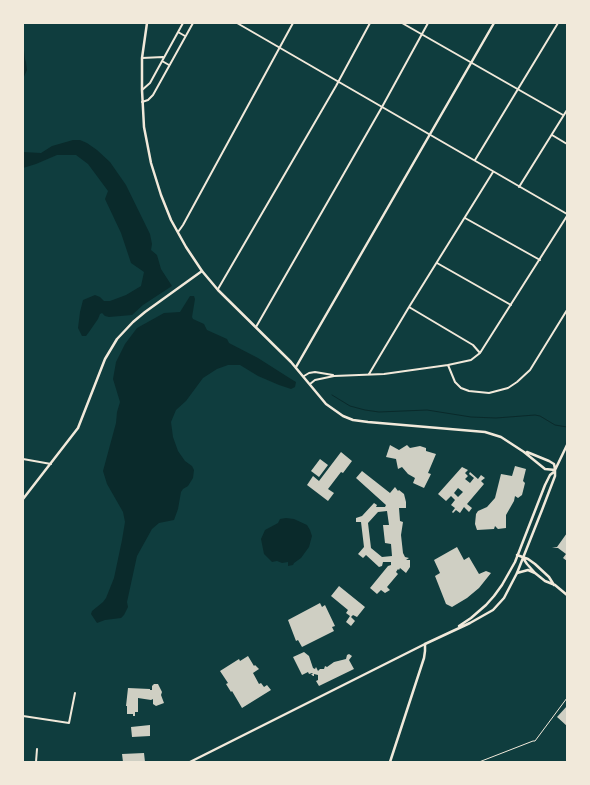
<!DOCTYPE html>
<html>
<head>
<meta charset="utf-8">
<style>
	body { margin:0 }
	#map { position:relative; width:590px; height:785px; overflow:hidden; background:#0f3d3e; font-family:Inter,sans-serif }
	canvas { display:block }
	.frame { position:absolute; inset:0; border:24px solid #f1e9da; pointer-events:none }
</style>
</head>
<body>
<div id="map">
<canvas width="590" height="785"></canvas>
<div class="frame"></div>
</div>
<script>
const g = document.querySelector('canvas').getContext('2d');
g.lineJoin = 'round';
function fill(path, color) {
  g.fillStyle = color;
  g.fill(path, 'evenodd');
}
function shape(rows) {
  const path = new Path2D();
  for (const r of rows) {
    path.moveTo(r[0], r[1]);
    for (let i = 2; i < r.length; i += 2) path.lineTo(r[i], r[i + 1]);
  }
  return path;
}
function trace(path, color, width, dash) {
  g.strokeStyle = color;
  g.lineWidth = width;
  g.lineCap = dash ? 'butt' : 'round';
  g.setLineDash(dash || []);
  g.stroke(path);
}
fill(shape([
	[23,42,25,59,26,62,27,70,23,79],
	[73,140,80,140,87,143,97,150,110,162,126,185,150,234,152,244,151,250,157,255,161,269,172,286,143,305,132,315,109,317,105,316,102,313,100,314,98,319,89,332,86,336,82,336,78,328,80,312,83,300,95,295,100,297,104,301,110,301,126,295,141,286,144,272,131,263,121,233,105,199,108,191,88,164,76,155,57,155,36,164,23,168,23,152,41,153,52,146],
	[190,296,194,296,195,299,192,317,193,319,204,324,207,330,227,339,229,343,258,358,291,379,296,382,295,387,291,389,279,385,258,376,240,365,228,365,217,369,203,378,186,401,176,410,171,422,173,437,178,451,185,461,192,466,194,470,193,478,188,486,183,489,181,492,178,509,174,520,159,523,152,529,137,556,127,602,128,607,124,615,121,618,105,620,97,623,91,614,92,611,103,602,106,598,114,578,122,540,125,522,123,512,107,484,103,471,116,423,117,412,120,402,113,379,116,362,125,344,137,328,164,313,180,312],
	[286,518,294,519,307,525,310,530,312,536,309,547,301,558,294,563,293,565,288,566,288,562,282,563,277,561,272,562,264,554,261,539,265,530,278,523,280,519]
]), '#0a2a2b');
trace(shape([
	[332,395,350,406,365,410,379,412,427,410,471,417,496,418,535,415,540,416,555,425,567,427]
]), '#0a2a2b', 1);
fill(shape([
	[390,445,399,450,407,445,410,448,420,446,426,448,426,451,436,454,428,473,431,474,424,488,413,483,415,478,408,474,402,467,398,469,396,459,386,457],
	[341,452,352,461,343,473,341,472,328,489,334,493,328,501,307,485,313,476,319,481],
	[320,459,328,465,319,477,311,471],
	[515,466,526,469,523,481,525,483,522,495,518,498,515,496,514,501,506,515,506,528,498,529,495,526,494,529,477,530,475,524,476,514,478,511,487,507,495,498,501,474,512,476],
	[462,467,468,470,465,473,468,476,465,479,470,483,474,478,469,474,470,472,478,479,481,475,485,478,481,481,484,484,467,504,472,508,469,512,464,507,460,513,456,510,453,513,452,512,455,508,451,505,455,500,451,496,446,501,438,494],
	[458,488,463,492,458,497,454,493],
	[362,471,390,493,395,487,398,491,399,490,404,494,406,502,406,508,399,508,400,521,403,522,401,535,403,553,405,557,409,558,406,560,410,560,410,567,406,573,400,568,399,570,398,569,396,572,398,574,387,587,390,590,385,593,381,590,377,594,370,588,388,566,391,565,391,562,383,562,382,566,379,567,366,555,363,558,358,554,364,547,361,522,356,522,356,518,362,516,374,503,377,505,376,507,385,507,386,505,356,478],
	[387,511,389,525,383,525,385,543,391,544,392,556,382,557,371,548,368,523,378,512],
	[567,533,567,561,563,558,566,554,558,548,552,548,557,547],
	[457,547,464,560,469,557,479,574,486,571,491,573,479,588,467,598,452,607,446,604,435,576,440,573,434,560],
	[339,586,365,607,357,617,353,615,351,617,355,621,351,626,346,622,350,616,346,613,348,610,331,596],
	[320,603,322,607,325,605,335,626,332,627,334,631,302,647,298,640,296,641,288,620],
	[304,652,309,656,313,668,315,669,316,667,318,671,320,669,324,669,325,666,327,667,334,662,346,659,347,655,349,654,352,656,349,660,354,669,319,686,316,681,318,680,318,675,314,674,314,676,313,676,311,674,313,674,312,673,309,674,308,672,302,675,293,657],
	[248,656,254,666,255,665,259,669,253,673,259,684,261,683,264,687,267,685,271,690,242,708,232,691,231,692,226,684,228,683,220,671,239,659,240,661],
	[154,684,158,684,162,692,161,695,164,703,156,706,153,704,153,699,151,700,138,698,138,712,135,712,135,716,133,716,133,714,127,714,127,706,126,706,128,688,150,689,150,690,152,690,152,686],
	[567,706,567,726,557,717],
	[150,725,150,736,132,737,131,727],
	[144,753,145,762,123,762,122,754]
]), '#cfcfc3');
trace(shape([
	[479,762,533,741,535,741,567,698]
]), '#f1e9da', 1);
trace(shape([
	[237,23,567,214],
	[402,23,563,115],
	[178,32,185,36],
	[142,58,163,57],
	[162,61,169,65],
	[142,90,150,83,183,23],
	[142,102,148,100,153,95,193,23],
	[552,135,567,144],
	[475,160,558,23],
	[519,187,567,110],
	[465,218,540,260],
	[178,232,183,225,293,23],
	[437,263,511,305],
	[218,289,336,86,370,23],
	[409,307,473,345,480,353],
	[256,327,382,107,428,23],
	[448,365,455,382,461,388,469,391,489,393,508,388,517,382,530,370,567,310],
	[369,374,409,307,493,172],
	[304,376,309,373,315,372,333,375],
	[310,384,315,380,334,376,384,374,448,365,471,360,480,353,567,216],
	[23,459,51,464],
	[23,716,69,723,75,693],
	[36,762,37,749]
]), '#f1e9da', 2);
trace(shape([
	[23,499,78,428,105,359,117,339,133,322,145,312,202,271,186,247,171,220,161,195,151,163,144,127,142,90,142,58,147,23],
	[517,555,528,559,535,564,549,577,554,585],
	[523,558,527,564,535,573,545,581,555,585,567,595],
	[517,573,528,570,535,573],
	[390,762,424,658,425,651,425,644]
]), '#f1e9da', 2.5);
trace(shape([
	[202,271,218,290,291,362,326,404,343,416,353,420,368,422,485,432,501,437,524,452,545,469,555,470],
	[296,367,494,23],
	[527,452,549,461,554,464,555,469],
	[459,626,471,618,486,605,494,596,502,585,515,562,545,485,550,475,555,471],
	[190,762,425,644,470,623,493,610,504,598,517,573,542,510,555,476,555,470,567,445]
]), '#f1e9da', 2.5);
</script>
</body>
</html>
